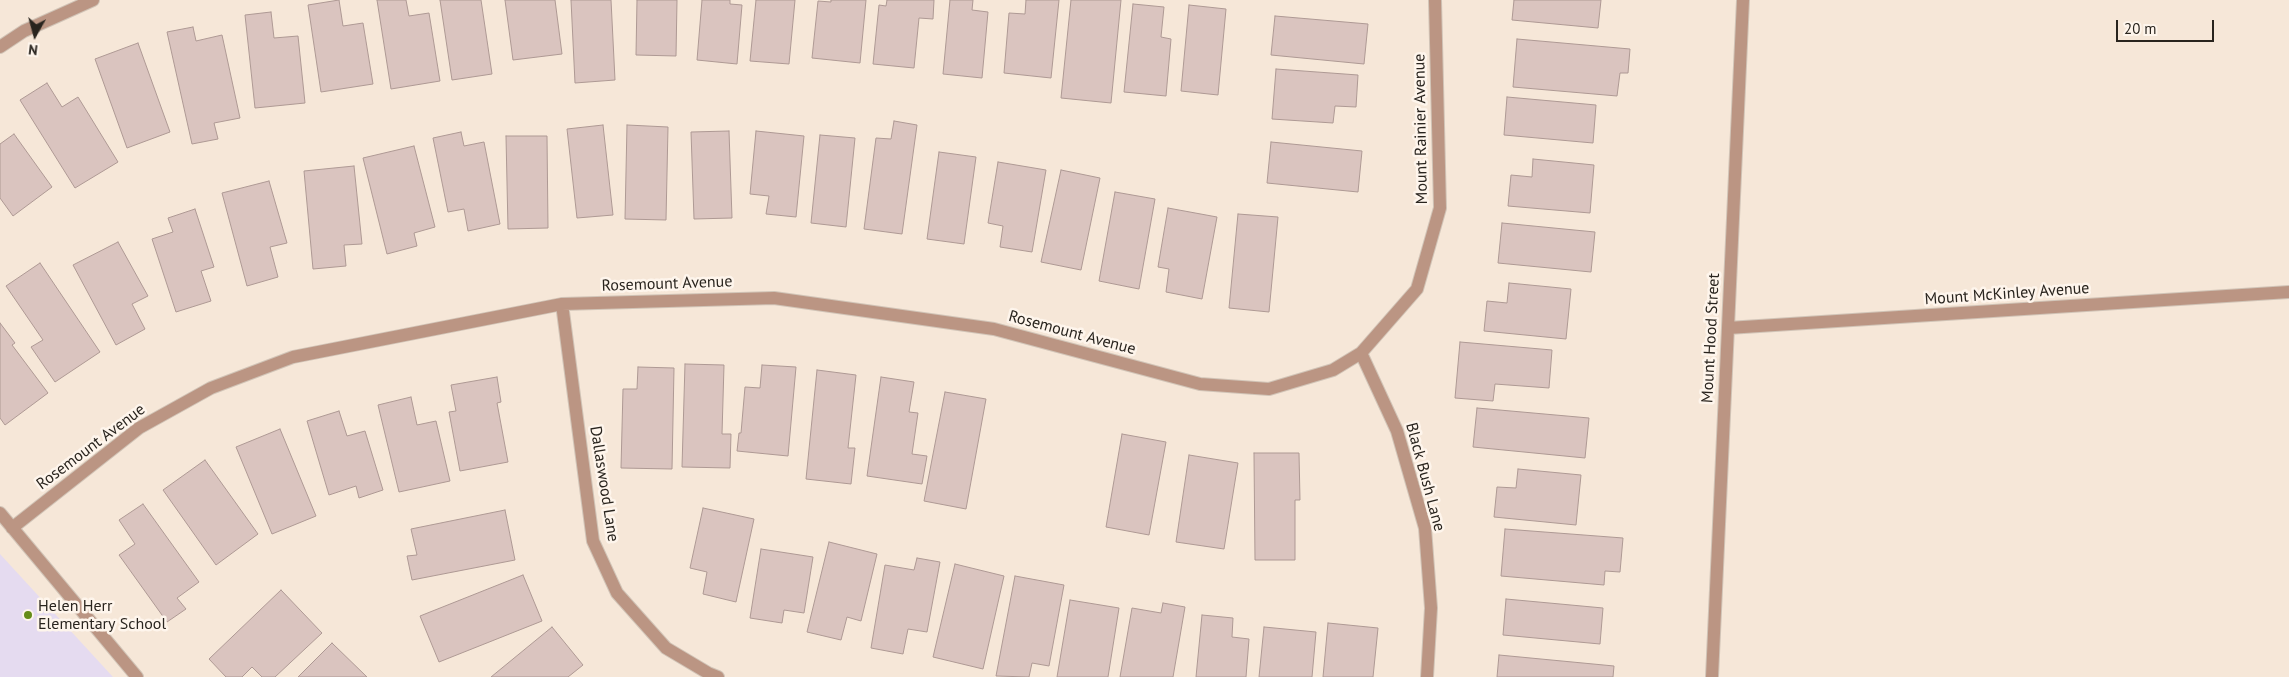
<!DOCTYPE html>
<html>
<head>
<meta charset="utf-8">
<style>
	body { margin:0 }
	#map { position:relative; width:2289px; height:677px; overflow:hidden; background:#f6e7d8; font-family:"PT Sans",sans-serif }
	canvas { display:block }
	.north { position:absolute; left:10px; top:10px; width:50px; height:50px; -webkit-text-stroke:4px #fef5ec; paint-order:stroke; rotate:187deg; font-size:14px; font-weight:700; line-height:20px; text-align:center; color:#29241e }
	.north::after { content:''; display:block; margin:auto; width:18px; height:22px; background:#29241e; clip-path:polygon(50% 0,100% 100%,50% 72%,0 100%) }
	.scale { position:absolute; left:2116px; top:20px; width:98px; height:22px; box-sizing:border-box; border:2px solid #29241e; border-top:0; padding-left:6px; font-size:15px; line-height:18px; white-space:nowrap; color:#29241e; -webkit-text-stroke:4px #fef5ec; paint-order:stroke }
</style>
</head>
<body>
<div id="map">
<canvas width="2289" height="677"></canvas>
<div class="north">N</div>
<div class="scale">20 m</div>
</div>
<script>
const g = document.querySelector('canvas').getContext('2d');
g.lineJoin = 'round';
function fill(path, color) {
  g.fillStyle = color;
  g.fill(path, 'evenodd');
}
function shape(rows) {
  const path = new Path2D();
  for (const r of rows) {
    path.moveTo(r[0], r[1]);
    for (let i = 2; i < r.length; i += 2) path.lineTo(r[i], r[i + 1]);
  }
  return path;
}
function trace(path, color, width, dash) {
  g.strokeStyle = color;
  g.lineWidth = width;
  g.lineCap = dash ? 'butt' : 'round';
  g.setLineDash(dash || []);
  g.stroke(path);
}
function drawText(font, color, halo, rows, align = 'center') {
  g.font = font + ' "PT Sans",sans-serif';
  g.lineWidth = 5;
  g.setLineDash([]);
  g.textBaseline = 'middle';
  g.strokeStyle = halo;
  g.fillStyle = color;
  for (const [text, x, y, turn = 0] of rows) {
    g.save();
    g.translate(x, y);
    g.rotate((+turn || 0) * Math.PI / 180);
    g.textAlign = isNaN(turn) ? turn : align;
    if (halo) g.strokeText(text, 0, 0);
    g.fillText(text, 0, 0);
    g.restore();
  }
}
fill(shape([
	[0,554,113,677,0,677]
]), '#e5dbf0');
const building = shape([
	[339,0,343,26,363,23,373,84,321,92,308,5,339,0],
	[377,0,406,0,409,16,429,13,440,81,391,89,377,0],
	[440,0,481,0,492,74,452,80,440,0],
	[505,0,555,0,562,54,513,60,505,0],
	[571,0,611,0,615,80,575,83,571,0],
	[637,0,677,0,676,56,636,55,637,0],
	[702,0,730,0,730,4,742,5,737,64,697,60,702,0],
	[756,0,795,0,789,64,750,61,756,0],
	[831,0,866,0,860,63,812,58,818,1,831,2,831,0],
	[887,0,934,0,933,19,919,18,914,68,873,64,879,5,886,6,887,0],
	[950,0,973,0,972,10,988,12,982,78,943,74,950,0],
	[1026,0,1059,0,1051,78,1004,73,1009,13,1025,14,1026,0],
	[1071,0,1121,0,1111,103,1061,98,1071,0],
	[1514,0,1601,0,1598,28,1512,20,1514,0],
	[1133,4,1164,7,1161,37,1171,39,1166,96,1124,92,1133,4],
	[1189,5,1226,9,1218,95,1181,91,1189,5],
	[271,12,274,38,298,36,305,103,255,108,245,15,271,12],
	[1275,16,1368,24,1364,64,1271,55,1275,16],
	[193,27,196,41,222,35,240,118,214,123,218,139,192,144,167,32,193,27],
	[1517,39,1630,49,1628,73,1620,73,1617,96,1513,87,1517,39],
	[138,43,170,132,127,148,95,59,138,43],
	[1276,69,1358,75,1356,107,1335,106,1333,123,1272,119,1276,69],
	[47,83,62,107,78,97,118,162,75,188,20,100,47,83],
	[1507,97,1596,105,1593,143,1504,135,1507,97],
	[894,121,917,125,902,234,864,229,876,138,891,139,894,121],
	[603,125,613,215,577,218,567,129,603,125],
	[627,125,668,127,666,220,625,219,627,125],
	[729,131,732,218,694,219,691,132,729,131],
	[756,131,804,136,796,217,766,214,769,196,750,194,756,131],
	[461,132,464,146,484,142,500,224,468,231,464,209,448,212,433,138,461,132],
	[14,134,52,187,13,216,0,198,0,144,14,134],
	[820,135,855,138,846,227,811,223,820,135],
	[506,136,547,136,548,228,508,229,506,136],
	[1271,142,1362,151,1358,192,1267,183,1271,142],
	[414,146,435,227,414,233,417,246,387,254,363,158,414,146],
	[939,152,976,157,964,244,927,239,939,152],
	[1533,159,1594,165,1590,213,1508,206,1511,175,1532,177,1533,159],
	[998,162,1046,170,1032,252,1000,247,1003,226,988,223,998,162],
	[354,166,362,244,344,245,346,266,313,269,304,171,354,166],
	[1061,170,1100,178,1081,270,1041,262,1061,170],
	[269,181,287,243,270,247,278,277,247,286,222,193,269,181],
	[1115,192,1155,199,1139,289,1099,281,1115,192],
	[1168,208,1217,217,1202,299,1166,292,1169,269,1158,267,1168,208],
	[195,209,214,267,201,271,211,301,176,312,152,239,173,232,168,218,195,209],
	[1238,214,1278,217,1269,312,1229,308,1238,214],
	[1502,223,1595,232,1591,272,1498,263,1502,223],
	[118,242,148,296,132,304,145,329,116,345,73,265,118,242],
	[40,263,100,352,55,382,31,347,43,340,6,286,40,263],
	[1509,283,1571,289,1566,339,1484,331,1487,301,1507,303,1509,283],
	[0,323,15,343,12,345,48,393,5,425,0,418,0,323],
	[1460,342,1552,350,1549,388,1495,384,1493,401,1455,398,1460,342],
	[685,364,724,365,722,434,731,434,730,468,682,467,685,364],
	[762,365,796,367,788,456,737,451,739,433,741,433,745,387,760,388,762,365],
	[638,367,674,368,672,469,621,468,623,389,637,389,638,367],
	[817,370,856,375,848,448,855,448,851,484,806,479,817,370],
	[497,377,501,402,497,403,508,462,460,471,449,412,456,411,451,385,497,377],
	[881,377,914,382,909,412,918,413,912,454,927,456,922,484,867,476,881,377],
	[945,392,986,399,966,509,924,501,945,392],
	[411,397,417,425,436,421,450,481,399,492,378,405,411,397],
	[1477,408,1589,418,1585,458,1473,447,1477,408],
	[339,411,347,436,365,431,383,490,359,498,356,486,329,495,307,421,339,411],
	[280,429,316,516,272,534,236,447,280,429],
	[1122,434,1166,442,1149,535,1106,527,1122,434],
	[1254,453,1299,453,1300,500,1295,500,1295,560,1255,560,1254,453],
	[1189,455,1238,463,1224,549,1176,542,1189,455],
	[205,460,258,534,216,565,163,490,205,460],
	[1518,469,1581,475,1576,525,1494,517,1497,487,1516,488,1518,469],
	[143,504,199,582,177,598,186,609,167,622,119,555,135,544,119,520,143,504],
	[703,508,754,519,736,602,703,594,707,572,690,568,703,508],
	[505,510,515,560,412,580,407,556,417,555,411,529,505,510],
	[1505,529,1623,538,1620,572,1605,571,1604,585,1501,576,1505,529],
	[829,542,877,554,861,621,847,617,841,640,807,632,829,542],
	[761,549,813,557,804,613,784,610,782,623,750,618,761,549],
	[917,558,940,562,927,632,908,629,903,654,871,648,885,565,914,570,917,558],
	[955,564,1004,576,983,669,933,657,955,564],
	[523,575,542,621,439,662,420,616,523,575],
	[1015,576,1064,585,1049,666,1032,663,1029,677,996,676,1015,576],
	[281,590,322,633,275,677,262,677,252,667,242,677,226,677,209,659,281,590],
	[1506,599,1603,608,1600,644,1503,635,1506,599],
	[1070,600,1119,608,1108,677,1057,677,1070,600],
	[1163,603,1185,607,1173,677,1120,677,1132,608,1161,613,1163,603],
	[1202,615,1233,618,1232,637,1249,639,1246,677,1196,677,1202,615],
	[1328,623,1378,628,1373,677,1323,677,1328,623],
	[552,627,583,665,568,677,491,677,552,627],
	[1264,627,1316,632,1312,677,1259,677,1264,627],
	[332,643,367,677,298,677,332,643],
	[1499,655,1614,666,1613,677,1497,677,1499,655]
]);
fill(building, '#dac4bf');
trace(building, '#ae9994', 1);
const minor = shape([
	[0,47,24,31,93,0],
	[562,304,593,541,617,593,666,648,708,673,718,677],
	[1728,328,2289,292],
	[1361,353,1397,431,1425,528,1431,608,1427,677],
	[0,513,137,677],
	[12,528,139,428,211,388,293,357,562,304,774,298,994,329,1200,384,1269,389,1333,370,1361,353,1417,289,1440,208,1435,0],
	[1712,677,1743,0]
]);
trace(minor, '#d1c4b7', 14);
trace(minor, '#bb9583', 12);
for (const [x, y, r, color] of [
	[28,615,5,"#658c18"]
]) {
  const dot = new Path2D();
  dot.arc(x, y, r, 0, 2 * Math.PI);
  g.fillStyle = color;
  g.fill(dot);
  trace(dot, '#fef5ec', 2);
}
drawText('16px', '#29241e', '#fef5ec', [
	["Mount Rainier Avenue",1421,129,-91],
	["Rosemount Avenue",667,284,-2],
	["Mount McKinley Avenue",2007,294,-4],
	["Rosemount Avenue",1072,333,15],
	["Mount Hood Street",1711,338,-87],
	["Rosemount Avenue",91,447,-37],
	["Black Bush Lane",1425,477,75],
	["Dallaswood Lane",604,484,81]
]);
drawText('16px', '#29241e', '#fef5ec', [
	["Helen Herr",38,606],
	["Elementary School",38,624]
], 'left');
</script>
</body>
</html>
